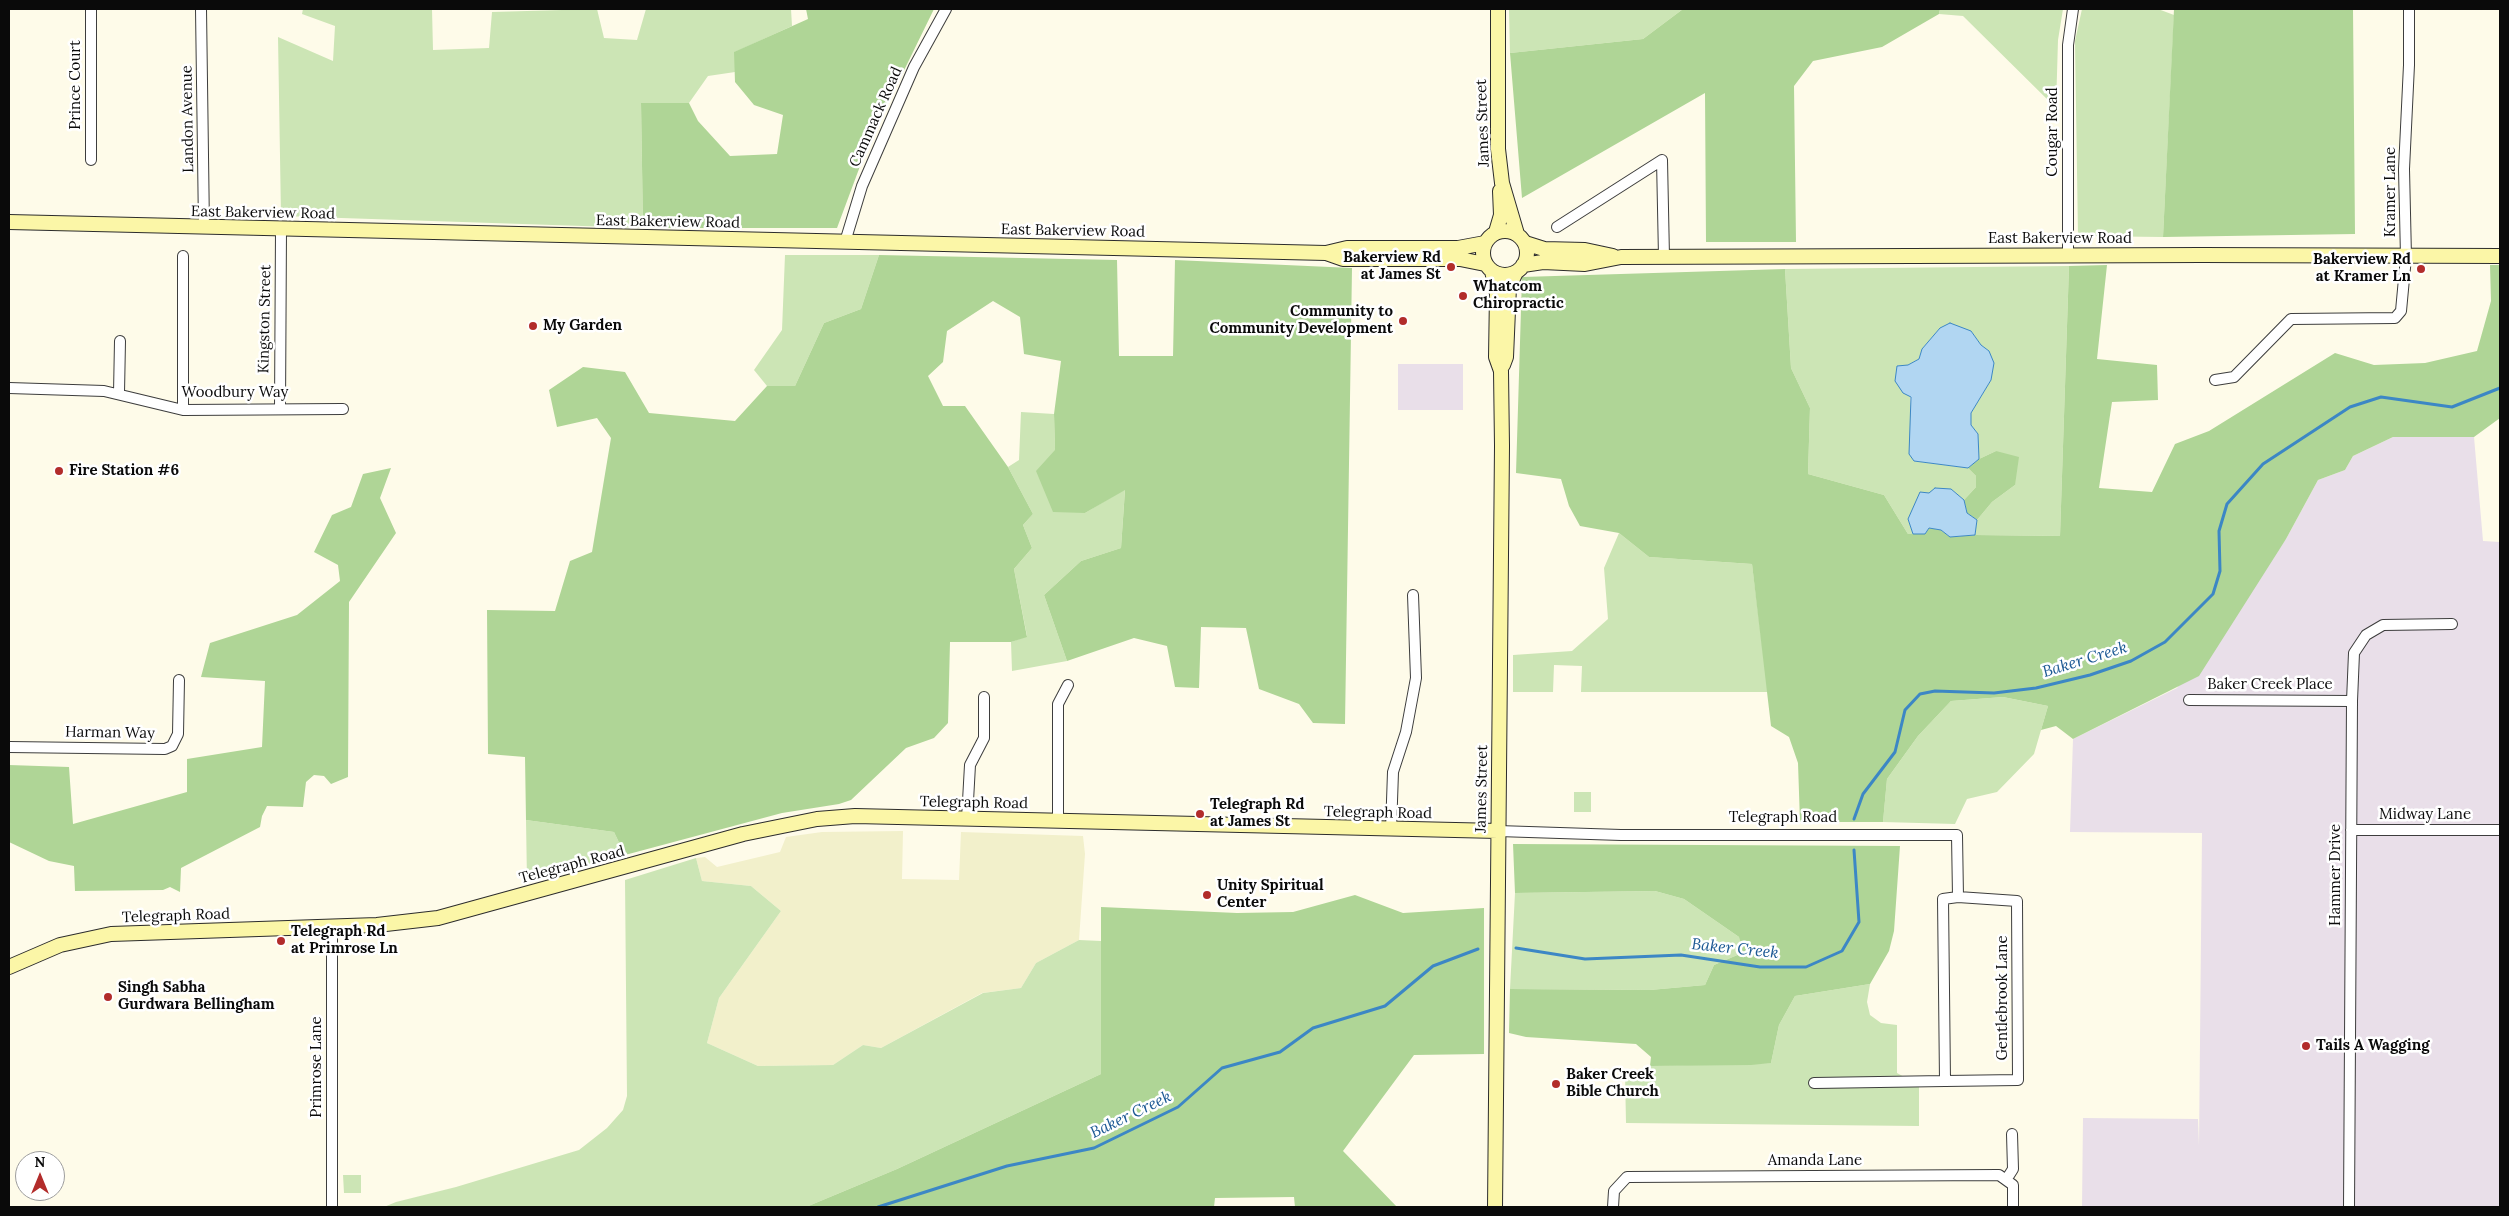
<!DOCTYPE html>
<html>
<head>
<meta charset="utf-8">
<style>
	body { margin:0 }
	#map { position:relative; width:2509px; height:1216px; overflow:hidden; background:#fefbe9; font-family:Lora,serif }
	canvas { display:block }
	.frame { position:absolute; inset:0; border:10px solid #0a0a0a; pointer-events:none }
	.north { position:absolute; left:15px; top:1151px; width:50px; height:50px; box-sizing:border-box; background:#fff; border:1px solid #9d9d9d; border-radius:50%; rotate:0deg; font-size:14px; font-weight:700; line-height:20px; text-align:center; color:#0a0a0a }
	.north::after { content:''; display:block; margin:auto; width:18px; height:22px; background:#b22c2b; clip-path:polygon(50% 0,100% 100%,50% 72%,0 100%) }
</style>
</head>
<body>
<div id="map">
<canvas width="2509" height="1216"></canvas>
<div class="frame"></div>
<div class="north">N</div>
</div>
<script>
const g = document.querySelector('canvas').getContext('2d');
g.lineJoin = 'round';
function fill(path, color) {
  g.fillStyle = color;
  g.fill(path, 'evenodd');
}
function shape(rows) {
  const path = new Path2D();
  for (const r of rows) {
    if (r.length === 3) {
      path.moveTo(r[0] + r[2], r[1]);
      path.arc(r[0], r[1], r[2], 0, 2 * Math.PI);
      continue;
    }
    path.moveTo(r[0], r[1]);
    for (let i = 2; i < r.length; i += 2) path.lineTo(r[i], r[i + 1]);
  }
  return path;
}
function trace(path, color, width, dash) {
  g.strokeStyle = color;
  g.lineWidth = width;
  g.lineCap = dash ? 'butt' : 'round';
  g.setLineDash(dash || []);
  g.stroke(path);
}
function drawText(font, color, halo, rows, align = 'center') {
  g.font = font + ' Lora,serif';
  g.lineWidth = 5;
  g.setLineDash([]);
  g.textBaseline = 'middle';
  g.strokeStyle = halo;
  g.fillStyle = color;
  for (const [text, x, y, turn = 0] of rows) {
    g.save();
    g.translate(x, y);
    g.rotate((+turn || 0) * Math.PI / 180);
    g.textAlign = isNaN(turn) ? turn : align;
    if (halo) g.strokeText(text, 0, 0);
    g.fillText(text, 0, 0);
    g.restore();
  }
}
fill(shape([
	[1398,364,1463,364,1463,410,1398,410],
	[2393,437,2474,437,2483,541,2500,542,2500,1207,2082,1207,2083,1118,2198,1119,2199,1146,2202,833,2070,832,2073,739,2177,688,2286,539,2318,480,2345,470,2353,456]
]), '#e9dfe9');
fill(shape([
	[903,831,902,879,959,880,961,832,1083,836,1085,854,1079,940,1036,963,1021,988,982,993,881,1048,863,1045,833,1065,758,1066,707,1043,719,998,781,911,751,886,702,881,696,858,705,857,717,867,780,852,786,837,822,832]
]), '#f2f0cb');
fill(shape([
	[303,9,432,9,433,50,489,48,492,12,597,9,604,38,637,40,646,9,791,9,792,26,735,52,735,72,708,76,689,103,641,103,643,228,281,216,278,37,333,61,335,26,302,14],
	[1509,9,1683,9,1643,39,1510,53],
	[1940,9,2063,9,2058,40,2056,108,1963,16,1939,14],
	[2082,9,2158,9,2174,15,2163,237,2078,236,2075,41],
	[785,255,879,255,861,309,824,323,795,386,767,386,754,370,782,330],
	[2069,266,2060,536,1975,535,1977,520,1992,502,2015,485,1996,451,1979,459,1978,434,1971,425,1971,413,1991,380,1989,351,1981,345,1971,331,1940,328,1922,349,1919,359,1908,365,1914,461,1968,468,1976,476,1976,487,1964,500,1951,489,1909,519,1913,534,1908,534,1884,495,1808,474,1810,408,1791,368,1785,269],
	[1021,412,1054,414,1055,450,1085,513,1125,489,1121,548,1081,561,1044,595,1067,661,1012,671,1011,642,1027,636,1014,569,1032,548,1023,525,1033,514,1008,467,1019,460],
	[1619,533,1649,557,1752,564,1768,692,1581,692,1582,666,1554,665,1553,692,1513,692,1513,655,1572,651,1608,619,1604,568],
	[2003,697,2048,706,2034,754,1997,792,1967,799,1955,824,1883,822,1887,779,1918,736,1951,701],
	[1574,792,1591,792,1591,812,1574,812],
	[526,820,614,832,625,855,527,881],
	[696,858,702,881,751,886,781,911,719,998,707,1043,758,1066,833,1065,863,1045,881,1048,983,993,1021,988,1036,963,1079,940,1101,941,1101,1074,897,1169,806,1207,384,1207,396,1202,456,1187,579,1150,607,1128,623,1110,627,1096,625,880],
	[1655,891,1684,899,1739,937,1742,953,1714,965,1705,985,1650,990,1510,989,1515,893],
	[1870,984,1867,1002,1870,1015,1881,1023,1897,1025,1897,1073,1919,1085,1919,1126,1626,1123,1625,1073,1650,1073,1650,1066,1771,1063,1779,1025,1795,996],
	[343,1175,361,1175,361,1193,344,1193]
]), '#cce5b5');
fill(shape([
	[806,9,934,9,869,142,837,228,643,228,641,103,689,103,698,121,730,156,777,154,783,115,754,105,735,82,734,52,808,19],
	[1683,9,1940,9,1939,14,1882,47,1813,61,1794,86,1796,242,1706,242,1705,93,1522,198,1510,53,1643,39],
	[2174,9,2353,9,2355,234,2163,237],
	[879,255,1117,260,1119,356,1173,356,1175,260,1352,268,1345,724,1313,723,1299,704,1259,689,1246,628,1201,627,1199,688,1175,687,1167,646,1134,638,1067,661,1044,595,1081,561,1121,548,1125,490,1085,513,1053,512,1036,471,1055,450,1054,414,1061,361,1024,354,1020,317,993,301,947,331,943,362,928,376,943,406,965,406,1008,467,1033,514,1023,525,1032,548,1014,569,1027,637,1011,642,950,642,948,723,934,738,906,748,851,800,839,804,782,813,625,855,614,832,526,820,525,757,488,754,487,610,555,611,570,561,592,552,611,438,597,418,557,427,549,390,583,367,625,372,649,413,735,421,767,386,795,386,824,323,861,309],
	[2107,265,2097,359,2157,365,2158,400,2112,402,2099,488,2152,492,2175,444,2209,431,2335,353,2374,365,2425,363,2477,351,2491,301,2490,265,2500,265,2500,418,2474,437,2393,437,2353,456,2345,470,2318,480,2286,539,2199,676,2073,739,2056,726,2041,730,2048,706,2003,697,1951,701,1918,736,1887,779,1883,822,1800,822,1798,763,1789,737,1771,726,1752,564,1649,557,1619,533,1580,526,1569,506,1561,479,1516,473,1522,277,1785,269,1791,368,1810,408,1808,474,1884,495,1908,534,1925,534,1929,528,1941,530,1950,537,1975,535,2060,536,2069,266],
	[1996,451,2019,457,2015,485,1992,502,1977,520,1967,513,1964,500,1976,487,1976,476,1968,468,1979,459],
	[391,468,380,498,396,533,349,602,348,777,331,784,324,776,314,775,306,782,303,807,267,806,262,816,260,827,181,868,180,892,170,887,163,890,75,891,74,866,49,861,9,842,9,765,69,767,73,824,187,792,187,759,262,747,265,681,201,677,210,643,297,615,340,581,338,565,314,552,332,515,351,507,363,474],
	[1513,844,1900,846,1894,931,1889,951,1870,984,1795,996,1779,1025,1771,1063,1751,1065,1650,1066,1651,1057,1636,1044,1526,1037,1509,1033,1510,989,1650,990,1705,985,1714,965,1742,953,1739,937,1684,899,1655,891,1515,893],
	[1355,895,1403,913,1484,908,1484,1054,1414,1055,1343,1151,1397,1207,1295,1207,1294,1197,1215,1198,1214,1207,806,1207,897,1169,1101,1074,1101,907,1237,913,1293,912]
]), '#afd596');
const water = shape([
	[1950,323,1971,331,1981,345,1989,351,1994,363,1991,380,1971,413,1971,425,1978,434,1979,459,1968,468,1914,461,1909,454,1911,397,1903,393,1895,381,1897,366,1908,365,1919,359,1922,349,1940,328,1950,323],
	[1935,488,1951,489,1964,500,1967,513,1977,520,1975,535,1950,537,1941,530,1929,528,1925,534,1913,534,1908,519,1920,492,1929,493,1935,488]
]);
fill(water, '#b1d6f2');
trace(water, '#3c87c5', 1);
trace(shape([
	[1854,819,1863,794,1895,752,1905,710,1920,694,1935,691,1994,693,2036,688,2090,675,2131,661,2165,642,2213,594,2220,571,2219,531,2227,504,2263,464,2350,407,2381,397,2452,407,2500,388],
	[1516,948,1585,959,1681,955,1760,967,1806,967,1842,951,1859,922,1854,850],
	[878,1207,1007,1166,1094,1148,1178,1107,1222,1068,1280,1052,1313,1028,1385,1006,1433,966,1478,949]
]), '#3c87c5', 3);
const street = shape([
	[91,9,91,160],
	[201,9,204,228],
	[1662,160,1664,257],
	[1557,227,1662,160],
	[845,242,862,186,914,67,946,9],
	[2068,255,2068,45,2073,9],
	[2215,380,2234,377,2291,319,2395,318,2401,311,2406,257,2404,169,2409,65,2409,9],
	[9,388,104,391,183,410,343,409],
	[119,393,120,341],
	[280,409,281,230],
	[183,410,183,256],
	[2189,700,2352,701],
	[9,747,165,749,172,746,178,734,179,680],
	[967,819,970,765,984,738,984,697],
	[1058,821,1058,704,1068,685],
	[1391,830,1393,772,1406,732,1416,678,1413,595],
	[2351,830,2500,830],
	[1498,831,1621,835,1957,835,1958,897,1943,899,1945,1081,2018,1080,2017,901,1958,897],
	[1814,1083,1945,1081],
	[2006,1180,2013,1169,2012,1134],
	[332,1207,332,927],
	[1613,1207,1614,1191,1627,1177,1999,1175,2013,1185,2013,1207],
	[2349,1207,2352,701,2354,653,2366,635,2383,625,2452,624]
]);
const secondary = shape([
	[1498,9,1498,149,1502,183,1517,234],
	[9,222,1326,253,1347,248,1458,248,1485,243],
	[1505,253,22],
	[1496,232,1501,215,1500,191],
	[1525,243,1544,249,1585,250,1613,256],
	[1326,253,1343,259,1460,259,1485,264],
	[1523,265,1543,262,1585,264,1621,257,2202,255,2500,256],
	[1492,271,1497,294,1496,357,1501,371,1502,446,1495,1207],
	[1503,365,1506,357,1509,287,1516,272],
	[9,967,60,945,111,934,377,925,438,918,743,834,817,819,855,816,1498,831]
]);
trace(street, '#3d3d3d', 12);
trace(secondary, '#2c2c2c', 16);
trace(street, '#fff', 10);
trace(secondary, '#fbf6a7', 14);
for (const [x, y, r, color] of [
	[1451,267,5,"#b22c2b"],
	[2421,269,5,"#b22c2b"],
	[1463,296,5,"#b22c2b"],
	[1403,321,5,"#b22c2b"],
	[533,326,5,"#b22c2b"],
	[59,471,5,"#b22c2b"],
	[1200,814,5,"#b22c2b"],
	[1207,895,5,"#b22c2b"],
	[281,941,5,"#b22c2b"],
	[108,997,5,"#b22c2b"],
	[2306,1046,5,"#b22c2b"],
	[1556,1084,5,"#b22c2b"]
]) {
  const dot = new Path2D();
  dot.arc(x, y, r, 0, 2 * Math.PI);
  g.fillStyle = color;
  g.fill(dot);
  trace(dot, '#fff', 2);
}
drawText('15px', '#0a0a0a', '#fff', [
	["Prince Court",76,85,-90],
	["Cammack Road",876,117,-66],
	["Landon Avenue",188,119,-91],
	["James Street",1483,123,-92],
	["Cougar Road",2053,132,-90],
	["Kramer Lane",2391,192,-90],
	["East Bakerview Road",263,213,1],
	["East Bakerview Road",668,222,1],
	["East Bakerview Road",1073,231,1],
	["East Bakerview Road",2060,239],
	["Kingston Street",265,319,-89],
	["Woodbury Way",235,393],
	["Baker Creek Place",2270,685],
	["Harman Way",110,733,1],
	["James Street",1482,789,-89],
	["Telegraph Road",974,803,1],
	["Telegraph Road",1378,813,1],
	["Midway Lane",2425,815],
	["Telegraph Road",1783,818],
	["Telegraph Road",572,865,-15],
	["Hammer Drive",2336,875,-90],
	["Telegraph Road",176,916,-2],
	["Gentlebrook Lane",2003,998,-90],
	["Primrose Lane",317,1067,-90],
	["Amanda Lane",1815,1161]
]);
drawText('bold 15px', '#0a0a0a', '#fff', [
	["Bakerview Rd",1441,258,"right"],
	["at James St",1441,275,"right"],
	["Bakerview Rd",2411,260,"right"],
	["at Kramer Ln",2411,277,"right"],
	["Whatcom",1473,287],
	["Chiropractic",1473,304],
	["Community to",1393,312,"right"],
	["Community Development",1393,329,"right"],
	["My Garden",543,326],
	["Fire Station #6",69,471],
	["Telegraph Rd",1210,805],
	["at James St",1210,822],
	["Unity Spiritual",1217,886],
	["Center",1217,903],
	["Telegraph Rd",291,932],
	["at Primrose Ln",291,949],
	["Singh Sabha",118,988],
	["Gurdwara Bellingham",118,1005],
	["Tails A Wagging",2316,1046],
	["Baker Creek",1566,1075],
	["Bible Church",1566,1092]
], 'left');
drawText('italic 16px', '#1c5994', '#fff', [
	["Baker Creek",2085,660,-17],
	["Baker Creek",1735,949,6],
	["Baker Creek",1131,1115,-26]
]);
</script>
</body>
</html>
